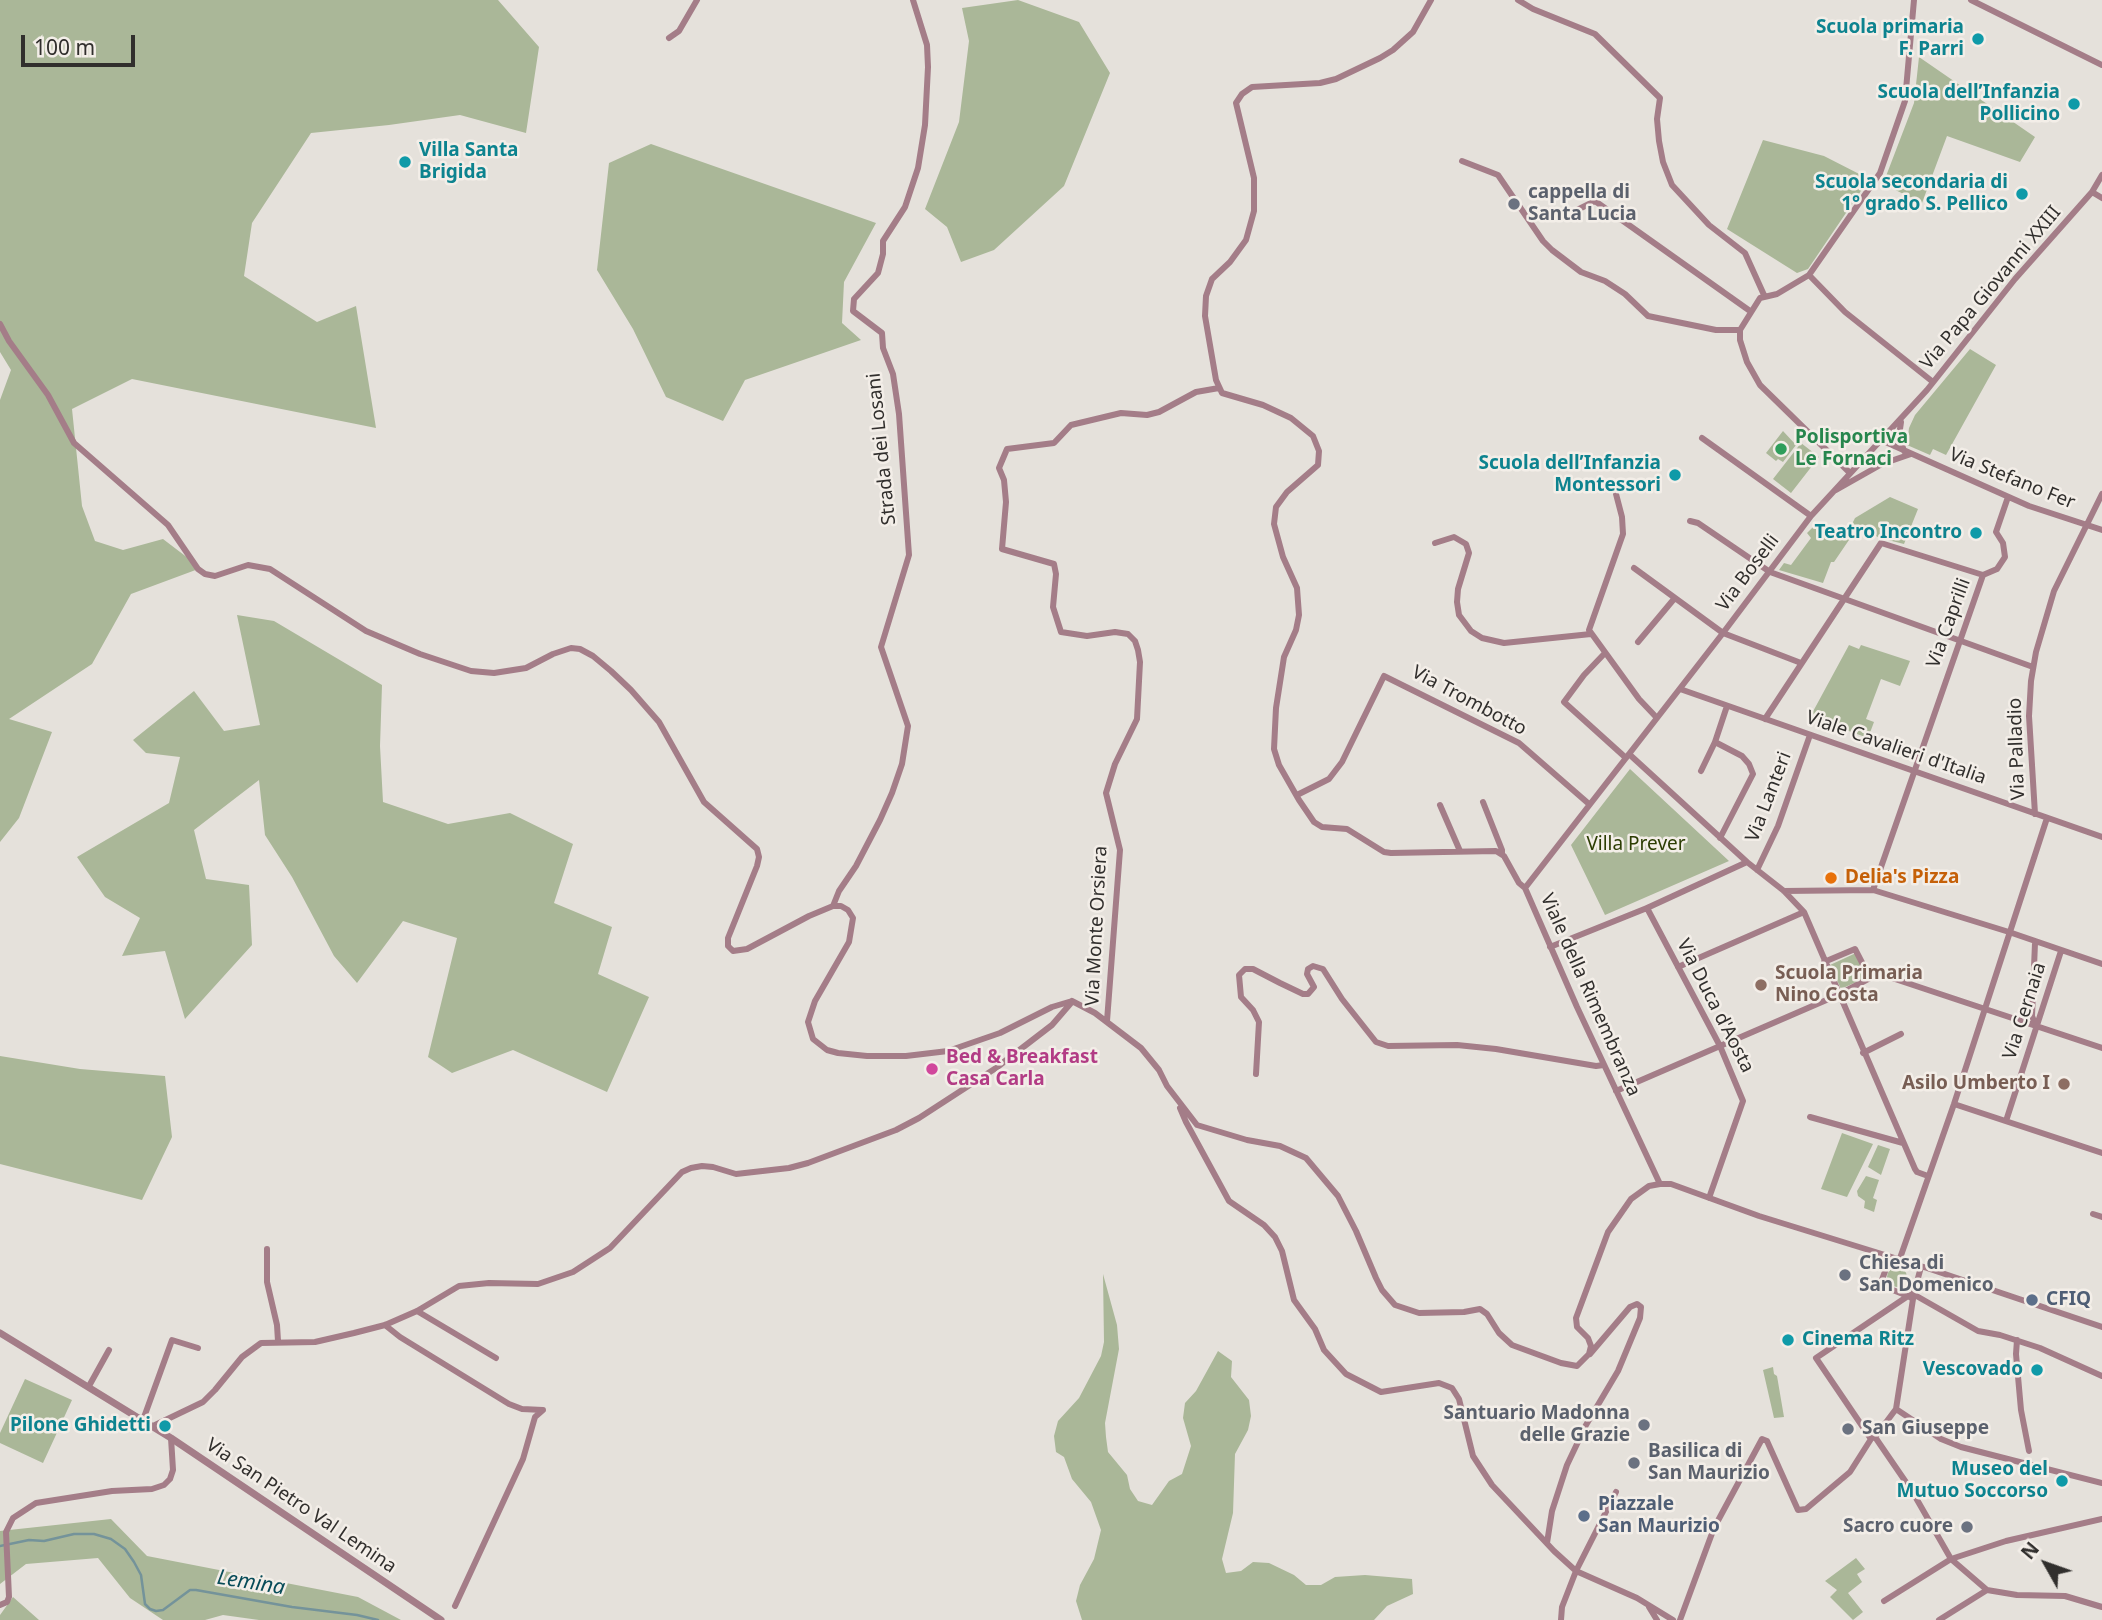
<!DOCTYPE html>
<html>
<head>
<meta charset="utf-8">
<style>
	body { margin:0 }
	#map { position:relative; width:2102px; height:1620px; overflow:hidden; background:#e5e1db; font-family:"Noto Sans",sans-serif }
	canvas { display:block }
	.north { position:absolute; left:2011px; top:1529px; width:70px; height:70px; -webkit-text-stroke:5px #f3eee8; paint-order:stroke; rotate:310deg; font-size:19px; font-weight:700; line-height:28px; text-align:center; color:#312f2d }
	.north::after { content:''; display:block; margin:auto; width:24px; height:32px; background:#312f2d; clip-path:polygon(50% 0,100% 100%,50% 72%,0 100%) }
	.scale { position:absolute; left:21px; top:35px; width:114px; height:32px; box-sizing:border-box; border:4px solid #312f2d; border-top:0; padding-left:9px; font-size:21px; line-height:24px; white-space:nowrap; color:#312f2d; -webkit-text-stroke:5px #f3eee8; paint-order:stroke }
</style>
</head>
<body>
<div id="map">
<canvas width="2102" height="1620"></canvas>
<div class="north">N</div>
<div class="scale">100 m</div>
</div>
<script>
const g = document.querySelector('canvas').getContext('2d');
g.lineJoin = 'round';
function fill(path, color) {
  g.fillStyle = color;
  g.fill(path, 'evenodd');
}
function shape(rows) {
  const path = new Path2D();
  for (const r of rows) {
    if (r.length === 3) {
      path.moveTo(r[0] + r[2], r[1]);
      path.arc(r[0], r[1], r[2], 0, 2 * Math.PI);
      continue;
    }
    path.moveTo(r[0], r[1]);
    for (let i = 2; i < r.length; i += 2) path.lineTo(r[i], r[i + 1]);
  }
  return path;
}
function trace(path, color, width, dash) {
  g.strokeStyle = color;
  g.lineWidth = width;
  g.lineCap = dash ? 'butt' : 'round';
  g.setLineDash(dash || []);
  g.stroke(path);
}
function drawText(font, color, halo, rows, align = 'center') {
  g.font = font + ' "Noto Sans",sans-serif';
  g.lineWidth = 5;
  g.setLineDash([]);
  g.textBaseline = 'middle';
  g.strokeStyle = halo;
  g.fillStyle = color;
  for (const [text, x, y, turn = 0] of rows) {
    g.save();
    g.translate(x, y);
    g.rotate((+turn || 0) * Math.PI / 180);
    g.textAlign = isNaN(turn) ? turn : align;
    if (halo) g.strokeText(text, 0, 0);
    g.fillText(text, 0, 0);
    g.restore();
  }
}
fill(shape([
	[0,0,498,0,539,47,526,133,460,115,389,125,311,133,252,223,244,276,317,322,356,306,376,428,132,379,72,409,82,506,95,541,123,550,163,539,201,568,131,594,92,664,9,719,52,732,19,818,0,842,0,400,11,370,0,352],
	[1018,0,1079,22,1110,73,1064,186,994,250,961,262,947,227,925,209,959,122,969,41,962,8],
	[1919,57,2035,137,2020,162,1947,136,1922,203,1883,184,1914,103],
	[1763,140,1824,156,1869,179,1808,269,1797,273,1727,229],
	[651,144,876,223,844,282,842,323,861,340,745,380,723,421,666,397,633,329,597,270,609,163],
	[1970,349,1996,365,1946,455,1933,449,1930,455,1907,445,1909,428,1915,415],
	[1783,431,1796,445,1783,462,1778,459,1776,461,1766,453],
	[1801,443,1819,457,1791,493,1773,479],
	[1890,497,1918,509,1904,544,1880,538,1852,524,1855,518],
	[1817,523,1851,537,1834,562,1831,562,1823,583,1779,570,1784,563,1791,565,1811,538,1807,533],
	[237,615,274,621,382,685,380,746,383,802,448,824,510,813,573,844,554,903,612,927,598,974,649,997,607,1092,513,1050,452,1073,428,1057,457,938,403,921,357,983,334,956,292,877,265,835,259,780,194,830,206,879,249,885,252,945,185,1019,165,951,122,956,140,918,105,897,77,857,169,803,180,757,146,753,133,740,194,691,224,731,260,725],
	[1849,645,1859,649,1861,645,1910,661,1900,686,1881,679,1866,719,1874,722,1868,738,1810,717],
	[1630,769,1729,861,1605,915,1571,845],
	[1856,953,1867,977,1841,989,1830,965],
	[0,1056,80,1069,165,1076,172,1137,142,1200,0,1164],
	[1842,1133,1873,1144,1847,1197,1821,1189],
	[1878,1145,1890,1149,1881,1175,1868,1167],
	[1866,1176,1879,1180,1873,1198,1877,1200,1874,1212,1864,1208,1865,1201,1858,1196,1857,1191],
	[1897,1277,10],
	[1103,1274,1117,1325,1119,1349,1105,1423,1106,1437,1108,1452,1127,1475,1130,1489,1138,1501,1152,1505,1169,1481,1182,1474,1191,1446,1183,1418,1185,1403,1196,1391,1218,1351,1232,1361,1231,1377,1249,1400,1251,1416,1248,1430,1235,1454,1233,1513,1222,1559,1226,1573,1241,1571,1253,1562,1269,1563,1294,1575,1306,1585,1321,1585,1335,1577,1365,1575,1412,1579,1413,1594,1387,1606,1374,1620,1082,1620,1076,1601,1080,1585,1094,1559,1101,1530,1091,1502,1072,1479,1064,1457,1056,1452,1054,1436,1058,1421,1079,1398,1101,1356,1104,1342],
	[1773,1367,1774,1374,1777,1376,1784,1417,1774,1418,1763,1370],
	[25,1379,72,1400,43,1463,0,1443,0,1433],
	[111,1519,147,1556,358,1597,401,1620,259,1620,223,1615,205,1620,163,1620,130,1598,98,1558,26,1564,0,1584,0,1531],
	[1856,1558,1865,1569,1857,1574,1862,1582,1848,1593,1863,1612,1853,1620,1830,1597,1837,1590,1825,1581],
	[13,1597,39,1620,0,1620,0,1615]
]), '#aab798');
trace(shape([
	[0,1546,29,1540,44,1541,74,1534,94,1534,111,1539,125,1549,134,1562,141,1575,145,1604,150,1609,156,1611,163,1610,190,1590,196,1590,292,1607,357,1615,378,1620]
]), '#74939a', 2.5);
trace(shape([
	[1431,0,1413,32,1393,50,1380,58,1336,79,1320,83,1252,87,1242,94,1236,103,1254,178,1254,211,1246,240,1230,262,1212,279,1206,296,1205,316,1216,380,1222,393,1263,405,1291,418,1313,436,1319,451,1318,465,1287,492,1276,507,1274,524,1283,557,1297,588,1299,615,1296,630,1284,657,1276,708,1274,749,1279,765,1299,800,1314,822,1322,827,1347,829,1384,852,1391,853,1496,851,1504,856,1519,883,1525,888,1577,1007,1660,1184],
	[1518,0,1533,9,1595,34,1660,98,1657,119,1659,141,1663,162,1672,185,1709,225,1745,253,1764,295],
	[1971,0,2102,65],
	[669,38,679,31,697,0],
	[1462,161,1498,175,1543,241,1552,250,1581,272,1605,281,1625,294,1648,316,1716,330,1740,330],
	[2092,192,2102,198],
	[1577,210,1595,201,1750,311],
	[1809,275,1845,312,1933,382],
	[0,324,9,341,48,395,74,443,168,525,198,569,205,574,215,576,248,565,270,569,366,631,420,654,471,671,494,673,526,668,553,654,571,648,580,649,593,656,611,671,631,690,659,722,704,802,757,849,759,857,757,866,728,938,728,946,733,951,747,949,809,916,833,906,841,906,848,910,853,918,849,942,815,1001,808,1022,813,1039,827,1050,838,1053,867,1056,906,1056,948,1051,1000,1033,1052,1007,1072,1001],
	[1740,330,1760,298,1777,294,1809,275,1880,173,1905,101,1914,0],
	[1740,330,1740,340,1747,362,1760,385,1850,473],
	[1901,422,1899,436,1904,451],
	[1702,438,1811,516],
	[1881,440,2029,506,2102,530],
	[1836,490,1882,464,1911,454],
	[1616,494,1622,517,1623,534,1589,630,1639,699,1657,718],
	[1690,521,1698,523,1770,572,2033,667],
	[1435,543,1454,537,1466,544,1469,553,1458,589,1457,602,1459,615,1471,631,1482,638,1504,643,1591,634],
	[1634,568,1723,633,1801,663],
	[1638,642,1674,599],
	[1605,653,1584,675,1564,702,1626,758],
	[1680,689,2102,837],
	[1765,719,1881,543,1983,575],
	[1629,754,1747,862,1784,891,1804,912,1915,1169,1917,1172,1928,1176],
	[1701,771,1715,742],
	[1297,795,1329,779,1342,762,1384,676,1519,743,1589,804],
	[1483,802,1502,850,1502,853],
	[1440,805,1460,851],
	[2035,814,2029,716,2031,681,2036,652,2054,591,2102,494],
	[1720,838,1753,774,1749,764,1742,756,1715,742,1727,706],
	[1757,870,1778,826,1810,735],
	[1525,888,1723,633,1811,516,1927,390,2015,279,2092,192,2102,175],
	[1873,890,1983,575,1997,569,2005,557,2003,543,1996,532,2008,497],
	[1784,891,1873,890,2009,932,2102,964],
	[833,906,839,891,856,866,880,820,892,793,902,764,908,726,881,647,909,555,899,414,893,374,883,348,882,333,853,311,854,299,878,273,883,254,883,241,905,207,918,168,925,125,928,67,927,45,913,0],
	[1647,908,1720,1046,1743,1101,1709,1198],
	[2035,943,2032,1016,2036,1026],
	[1550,947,1647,908,1747,862],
	[1678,967,1804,912],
	[1870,978,1880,974,2102,1048],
	[1072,1001,1095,1013,1141,1048,1159,1070,1167,1086,1197,1125,1247,1140,1280,1146,1306,1158,1338,1196,1356,1231,1376,1278,1382,1290,1395,1305,1419,1313,1464,1312,1480,1309,1487,1314,1499,1333,1512,1345,1561,1363,1577,1366,1589,1354,1591,1346,1588,1338,1577,1327,1576,1318,1608,1232,1631,1199,1649,1186,1660,1184,1671,1184,1759,1216,1927,1268,2102,1327],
	[1107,1021,1120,850,1106,793,1115,764,1137,719,1140,662,1138,650,1135,641,1128,634,1115,632,1087,636,1061,632,1053,607,1056,574,1054,564,1002,549,1006,502,1004,480,999,468,1007,449,1054,443,1071,425,1121,413,1147,415,1159,412,1196,392,1219,388],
	[1863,1053,1901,1034],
	[1256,1074,1259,1022,1253,1010,1241,997,1239,975,1245,969,1253,969,1280,983,1303,994,1308,994,1314,987,1307,974,1308,969,1313,966,1323,969,1342,999,1376,1042,1388,1046,1457,1045,1496,1049,1596,1066,1604,1065],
	[1616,1091,1838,995,1870,978,1855,949,1824,962],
	[1954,1104,2102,1153],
	[1180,1108,1186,1122,1229,1201,1264,1225,1275,1237,1282,1251,1294,1300,1315,1329,1324,1350,1346,1374,1381,1392,1439,1383,1452,1388,1459,1399,1473,1456,1492,1485,1554,1551,1576,1571,1562,1607,1561,1620],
	[1810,1117,1903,1143],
	[2006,1121,2061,951],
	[2093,1214,2102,1217],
	[267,1249,267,1282,277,1325,278,1341],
	[1890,1258,1880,1285,1908,1296,1913,1294,1915,1289,1921,1267],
	[1899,1261,1954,1104,2047,818],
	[1913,1294,1978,1331,2000,1335,2040,1348,2102,1376],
	[417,1311,496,1358],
	[385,1325,400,1337,509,1404,522,1409,543,1410,535,1417,523,1459,455,1606],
	[2017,1340,2016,1354,2021,1410,2029,1451],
	[89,1386,109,1350],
	[1896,1409,1941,1439,1961,1447,2102,1483],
	[143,1420,172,1340,198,1348],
	[153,1426,203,1402,215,1390,242,1357,261,1343,315,1342,354,1333,385,1325,417,1311,459,1286,489,1283,538,1284,573,1272,610,1248,682,1172,691,1168,702,1166,713,1167,736,1174,789,1168,808,1163,896,1130,919,1118,996,1068,1052,1025,1071,1003],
	[1875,1437,1912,1491,1951,1559,1987,1590],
	[1871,1439,1816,1358,1908,1296,1913,1299,1896,1409,1875,1437],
	[1616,1492,1576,1571,1637,1598,1673,1620],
	[1547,1543,1552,1511,1567,1465,1586,1425,1618,1371,1640,1318,1641,1307,1637,1304,1630,1307,1590,1354],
	[1884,1601,1951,1559,2006,1541,2102,1519],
	[0,1605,7,1602,9,1597,6,1532,13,1518,36,1503,112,1491,152,1489,164,1485,170,1479,173,1470,171,1438],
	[1649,1607,1657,1620],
	[1680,1620,1714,1528,1762,1439,1767,1441,1798,1510,1806,1509,1850,1472,1871,1439],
	[1939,1620,1987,1590,2017,1595,2065,1596,2102,1607]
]), '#a47d88', 6);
trace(shape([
	[0,1333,171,1438,441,1620]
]), '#a47d88', 7);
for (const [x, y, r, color] of [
	[1978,39,7,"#0f9aa8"],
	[2074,104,7,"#0f9aa8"],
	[405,162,7,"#0f9aa8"],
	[2022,194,7,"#0f9aa8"],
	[1514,204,7,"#6b7280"],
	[1781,449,7,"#2e9e5b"],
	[1675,475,7,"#0f9aa8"],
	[1976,533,7,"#0f9aa8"],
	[1831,878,7,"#e8710a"],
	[1761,985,7,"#8d6e63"],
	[932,1069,7,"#d1479c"],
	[2064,1084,7,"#8d6e63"],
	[1845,1275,7,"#6b7280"],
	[2032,1300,7,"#5c6f8a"],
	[1788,1340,7,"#0f9aa8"],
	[2037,1370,7,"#0f9aa8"],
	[1644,1425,7,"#6b7280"],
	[165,1426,7,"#0f9aa8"],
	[1848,1429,7,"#6b7280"],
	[1634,1463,7,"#6b7280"],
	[2062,1481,7,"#0f9aa8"],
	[1584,1516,7,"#5c6f8a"],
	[1967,1527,7,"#6b7280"]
]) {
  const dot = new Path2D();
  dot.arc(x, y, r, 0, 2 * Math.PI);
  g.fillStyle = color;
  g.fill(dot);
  trace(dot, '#f3eee8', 2.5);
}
drawText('bold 19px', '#0d838f', '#f3eee8', [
	["Scuola primaria",1964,28],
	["F. Parri",1964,50],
	["Scuola dell’Infanzia",2060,93],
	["Pollicino",2060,115],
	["Villa Santa",419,151,"left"],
	["Brigida",419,173,"left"],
	["Scuola secondaria di",2008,183],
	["1° grado S. Pellico",2008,205],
	["Scuola dell’Infanzia",1661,464],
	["Montessori",1661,486],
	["Teatro Incontro",1962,533],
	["Cinema Ritz",1802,1340,"left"],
	["Vescovado",2023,1370],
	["Pilone Ghidetti",151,1426],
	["Museo del",2048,1470],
	["Mutuo Soccorso",2048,1492]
], 'right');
drawText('bold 19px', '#5b616d', '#f3eee8', [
	["cappella di",1528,193],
	["Santa Lucia",1528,215],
	["Chiesa di",1859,1264],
	["San Domenico",1859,1286],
	["Santuario Madonna",1630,1414,"right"],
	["delle Grazie",1630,1436,"right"],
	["San Giuseppe",1862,1429],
	["Basilica di",1648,1452],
	["San Maurizio",1648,1474],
	["Sacro cuore",1953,1527,"right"]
], 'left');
drawText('19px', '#312f2d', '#f3eee8', [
	["Via Papa Giovanni XXIII",1991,288,-50],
	["Strada dei Losani",882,449,-96],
	["Via Stefano Fer",2012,479,22],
	["Via Boselli",1748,573,-53],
	["Via Caprilli",1949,623,-70],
	["Via Trombotto",1469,701,28],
	["Viale Cavalieri d'Italia",1896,748,19],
	["Via Palladio",2017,749,-92],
	["Via Lanteri",1769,797,-69],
	["Via Monte Orsiera",1097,926,-87],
	["Viale della Rimembranza",1590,995,66],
	["Via Duca d'Aosta",1715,1006,63],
	["Via Cernaia",2025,1011,-72],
	["Via San Pietro Val Lemina",301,1506,34]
]);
drawText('bold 19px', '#27864d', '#f3eee8', [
	["Polisportiva",1795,438],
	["Le Fornaci",1795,460]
], 'left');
drawText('19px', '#2c3d03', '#f3eee8', [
	["Villa Prever",1636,845]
]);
drawText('bold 19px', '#c56008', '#f3eee8', [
	["Delia's Pizza",1845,878]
], 'left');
drawText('bold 19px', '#785e54', '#f3eee8', [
	["Scuola Primaria",1775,974],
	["Nino Costa",1775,996],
	["Asilo Umberto I",2050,1084,"right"]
], 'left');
drawText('bold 19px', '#b23c85', '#f3eee8', [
	["Bed & Breakfast",946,1058],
	["Casa Carla",946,1080]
], 'left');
drawText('bold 19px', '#4e5e75', '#f3eee8', [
	["CFIQ",2046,1300],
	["Piazzale",1598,1505],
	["San Maurizio",1598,1527]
], 'left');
drawText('italic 21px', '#084c59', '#f3eee8', [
	["Lemina",251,1583,9]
]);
</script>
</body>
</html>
